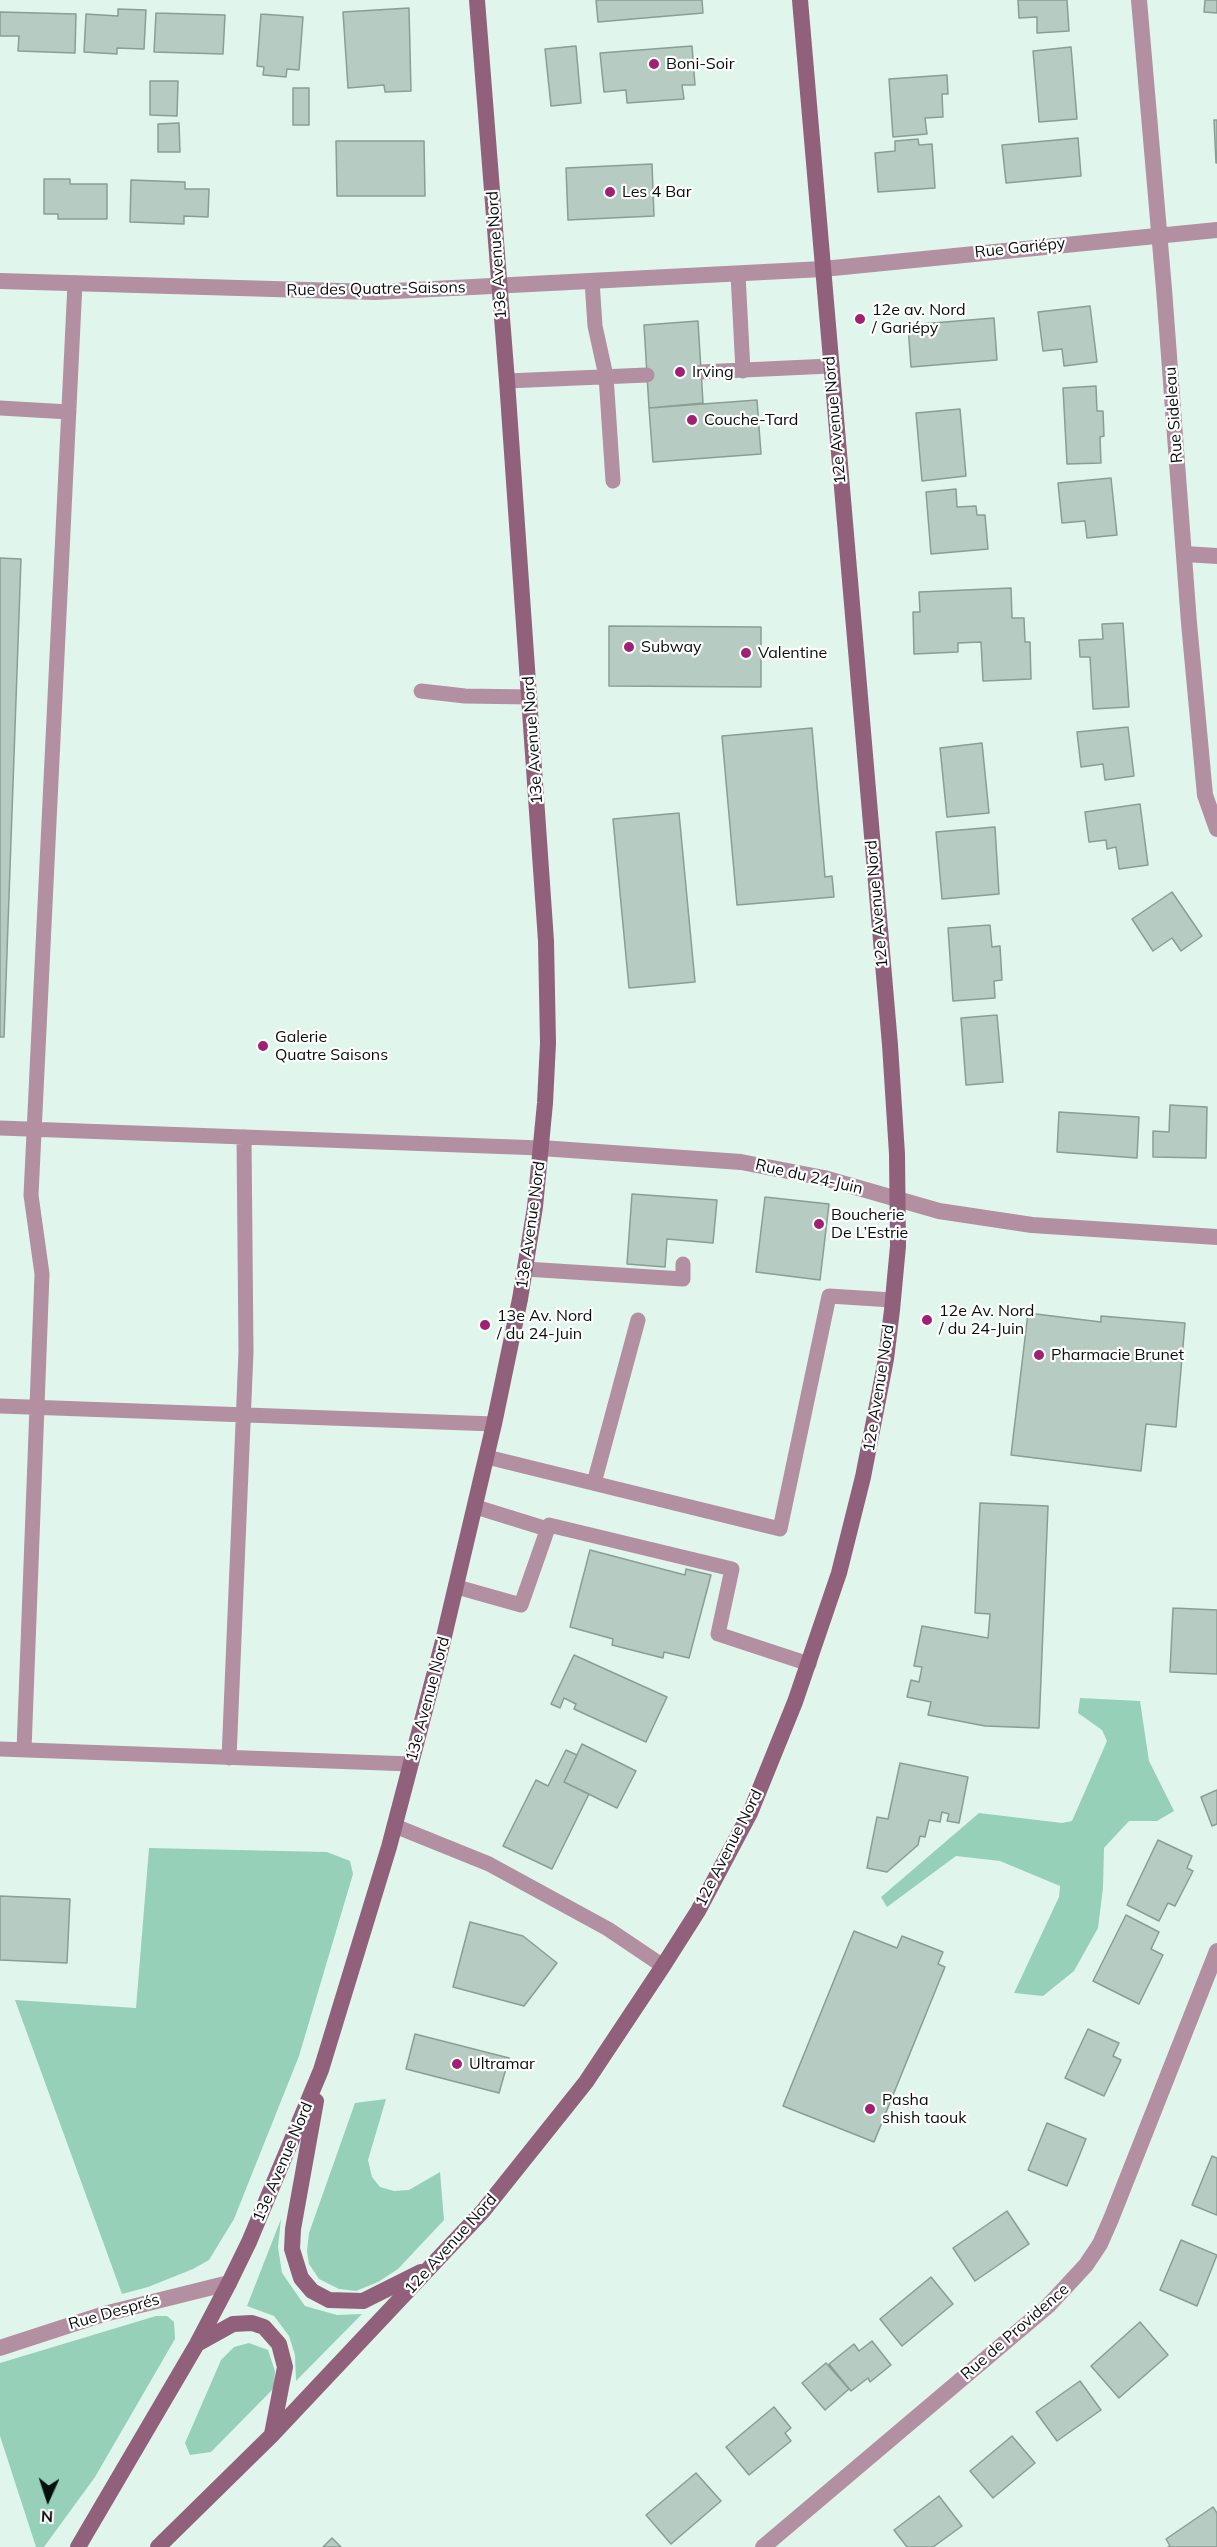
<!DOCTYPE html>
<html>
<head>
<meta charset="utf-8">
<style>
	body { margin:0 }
	#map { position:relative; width:1217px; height:2547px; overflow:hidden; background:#e0f6ec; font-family:Mulish,sans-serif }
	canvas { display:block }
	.north { position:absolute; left:18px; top:2469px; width:60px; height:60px; -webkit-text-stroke:4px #fff; paint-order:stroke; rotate:183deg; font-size:16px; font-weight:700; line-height:24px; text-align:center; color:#070e0b }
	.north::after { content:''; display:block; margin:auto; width:21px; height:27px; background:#070e0b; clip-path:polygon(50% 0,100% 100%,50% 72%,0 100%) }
</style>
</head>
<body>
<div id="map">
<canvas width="1217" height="2547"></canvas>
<div class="north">N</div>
</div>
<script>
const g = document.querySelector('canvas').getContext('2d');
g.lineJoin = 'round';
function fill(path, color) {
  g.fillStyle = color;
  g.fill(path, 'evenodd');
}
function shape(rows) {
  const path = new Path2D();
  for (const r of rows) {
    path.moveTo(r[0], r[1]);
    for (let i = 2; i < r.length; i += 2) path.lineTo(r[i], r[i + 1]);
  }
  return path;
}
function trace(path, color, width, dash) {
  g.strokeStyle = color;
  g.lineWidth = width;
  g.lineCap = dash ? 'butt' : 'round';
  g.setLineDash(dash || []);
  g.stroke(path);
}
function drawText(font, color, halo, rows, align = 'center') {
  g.font = font + ' Mulish,sans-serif';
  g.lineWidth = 4.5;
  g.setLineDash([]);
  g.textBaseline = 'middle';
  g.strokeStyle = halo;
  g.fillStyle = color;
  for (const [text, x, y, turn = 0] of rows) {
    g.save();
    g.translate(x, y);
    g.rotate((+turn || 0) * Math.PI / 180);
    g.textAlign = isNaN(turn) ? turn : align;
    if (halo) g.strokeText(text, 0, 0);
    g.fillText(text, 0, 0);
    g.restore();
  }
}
fill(shape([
	[1080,1698,1140,1701,1149,1761,1174,1811,1157,1821,1129,1821,1104,1848,1103,1888,1098,1928,1074,1971,1043,1996,1014,1993,1059,1897,1060,1886,1000,1861,956,1856,887,1907,881,1897,979,1813,1062,1823,1072,1821,1107,1741,1102,1730,1078,1713],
	[149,1848,327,1852,350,1861,353,1874,299,2056,234,2219,209,2260,193,2269,148,2287,122,2294,15,2000,136,2008],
	[386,2099,368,2160,372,2177,380,2187,394,2191,409,2190,440,2172,444,2220,398,2269,378,2282,356,2291,339,2289,319,2279,309,2264,307,2251,309,2233,355,2103],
	[281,2219,278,2247,282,2273,305,2306,337,2315,362,2314,296,2381,295,2355,289,2336,274,2316,247,2306],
	[156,2316,167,2316,174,2322,175,2339,95,2477,44,2547,36,2547,0,2436,0,2363],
	[249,2343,268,2350,275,2371,274,2388,211,2452,190,2455,185,2443,221,2360,234,2347]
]), '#96d0b9');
const building = shape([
	[596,0,702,0,703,13,598,22,596,0],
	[1018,0,1067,0,1069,31,1037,33,1037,17,1019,18,1018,0],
	[1205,0,1217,0,1217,13,1204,12,1205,0],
	[409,8,411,91,385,92,384,85,348,88,343,12,409,8],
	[118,9,146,10,144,49,117,48,117,54,84,52,86,14,118,16,118,9],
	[0,12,76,14,75,53,18,51,19,36,0,36,0,12],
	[156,13,225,15,223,54,154,52,156,13],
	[261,14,303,17,299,70,287,69,286,77,263,75,264,67,257,66,261,14],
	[576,46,581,103,551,106,545,49,576,46],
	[692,46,695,85,682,85,684,99,627,103,626,90,604,92,600,53,692,46],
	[1071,47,1077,119,1039,122,1033,51,1071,47],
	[947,75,948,94,942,94,943,117,925,118,927,134,893,137,889,79,947,75],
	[150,81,178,81,177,116,150,115,150,81],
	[293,88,309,88,309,125,293,125,293,88],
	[1214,120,1217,120,1217,163,1216,163,1214,120],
	[179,123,180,152,158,152,158,124,179,123],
	[1078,138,1081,176,1006,183,1002,145,1078,138],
	[918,139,919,145,932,144,935,188,878,192,875,153,895,151,895,141,918,139],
	[336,141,424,141,425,196,337,196,336,141],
	[652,164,654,216,568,220,566,168,652,164],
	[44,179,70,179,70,184,107,184,107,219,58,219,58,214,44,214,44,179],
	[131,180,185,182,185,189,209,189,208,217,184,216,184,224,130,222,131,180],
	[1090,306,1097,362,1064,366,1062,349,1043,351,1038,312,1090,306],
	[994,318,997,360,911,367,908,325,994,318],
	[698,321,703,403,649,408,644,325,698,321],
	[1096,386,1097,411,1103,411,1104,436,1100,437,1101,463,1067,464,1063,388,1096,386],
	[757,400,761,454,653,462,649,408,757,400],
	[960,409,966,476,922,481,916,413,960,409],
	[1111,478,1117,535,1087,538,1085,521,1062,523,1058,483,1111,478],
	[956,489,957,507,976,506,977,515,985,515,988,549,931,554,926,492,956,489],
	[0,558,21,559,4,1037,0,1037,0,558],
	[1011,588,1012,618,1024,618,1025,642,1030,642,1031,679,983,681,981,642,958,643,958,652,914,654,913,612,920,612,919,592,1011,588],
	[1123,623,1129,707,1093,709,1090,657,1080,657,1079,640,1103,639,1102,624,1123,623],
	[609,626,761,627,761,687,609,686,609,626],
	[1128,727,1134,776,1105,780,1103,764,1081,767,1077,732,1128,727],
	[812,728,825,877,832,876,834,897,737,905,722,736,812,728],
	[982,743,989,813,947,817,940,748,982,743],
	[1140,804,1148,865,1119,869,1116,847,1107,849,1106,840,1089,842,1085,812,1140,804],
	[679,813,695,982,629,988,613,819,679,813],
	[995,827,999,894,942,899,936,832,995,827],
	[1172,892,1202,936,1181,951,1172,938,1153,951,1132,919,1172,892],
	[990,925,992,947,1000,946,1002,980,994,981,995,998,953,1001,948,928,990,925],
	[997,1015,1003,1082,966,1085,961,1018,997,1015],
	[1170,1105,1207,1107,1206,1158,1153,1157,1153,1131,1169,1132,1170,1105],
	[1059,1112,1139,1117,1137,1158,1057,1152,1059,1112],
	[632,1194,717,1200,713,1243,667,1239,665,1267,627,1264,632,1194],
	[765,1197,829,1204,820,1280,756,1272,765,1197],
	[1028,1313,1101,1322,1101,1316,1185,1323,1176,1427,1146,1424,1141,1471,1011,1455,1028,1313],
	[980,1503,1048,1506,1039,1728,985,1726,928,1715,931,1702,907,1697,911,1680,919,1682,922,1667,914,1666,922,1626,988,1638,990,1614,975,1613,980,1503],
	[590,1550,685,1575,686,1569,711,1575,689,1658,664,1652,663,1658,612,1645,613,1639,570,1627,590,1550],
	[1173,1608,1217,1610,1217,1674,1170,1672,1173,1608],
	[574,1655,667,1697,646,1742,574,1709,576,1704,564,1698,560,1708,551,1704,574,1655],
	[582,1744,636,1771,617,1808,564,1782,582,1744],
	[566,1750,577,1755,564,1782,589,1794,552,1869,503,1846,536,1780,548,1786,566,1750],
	[900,1763,968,1777,959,1823,947,1821,949,1814,942,1812,940,1822,929,1820,925,1837,920,1836,918,1845,887,1872,867,1868,877,1817,888,1819,900,1763],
	[1217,1790,1217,1824,1212,1826,1201,1797,1217,1790],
	[1158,1840,1192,1856,1187,1868,1193,1871,1175,1906,1168,1903,1159,1921,1127,1905,1158,1840],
	[0,1896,70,1899,67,1963,0,1960,0,1896],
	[1126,1915,1159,1932,1151,1949,1163,1955,1139,2004,1093,1981,1126,1915],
	[470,1922,523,1936,557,1963,524,2006,453,1987,470,1922],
	[854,1931,897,1948,902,1936,943,1952,938,1964,945,1967,874,2142,783,2106,854,1931],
	[1088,2029,1119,2043,1113,2056,1121,2060,1104,2096,1065,2078,1088,2029],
	[415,2034,509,2058,499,2093,406,2069,415,2034],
	[1047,2123,1086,2139,1067,2186,1028,2170,1047,2123],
	[1212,2156,1217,2158,1217,2215,1192,2205,1212,2156],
	[1007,2211,1029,2244,975,2281,953,2248,1007,2211],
	[1181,2240,1217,2255,1197,2306,1160,2290,1181,2240],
	[931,2277,953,2304,902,2346,880,2319,931,2277],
	[1140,2322,1168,2355,1119,2398,1091,2366,1140,2322],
	[872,2341,891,2365,870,2382,868,2378,851,2391,829,2364,854,2344,859,2351,872,2341],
	[826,2363,849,2389,825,2410,802,2383,826,2363],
	[1080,2381,1101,2410,1057,2441,1036,2412,1080,2381],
	[774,2407,791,2428,785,2433,791,2441,749,2475,726,2447,774,2407],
	[1012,2436,1035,2463,993,2498,970,2471,1012,2436],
	[696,2473,721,2501,671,2544,646,2515,696,2473],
	[939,2496,962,2526,933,2547,907,2547,894,2530,939,2496],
	[1213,2507,1217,2513,1217,2547,1168,2547,1170,2546,1166,2539,1213,2507],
	[332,2538,341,2547,323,2547,332,2538]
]);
fill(building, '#b6cbc2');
trace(building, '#899e95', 1.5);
trace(shape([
	[738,274,743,371],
	[592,281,595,326,606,376,613,481],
	[701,372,830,366],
	[507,381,647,375],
	[0,408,69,412],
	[421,691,465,696,530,697],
	[0,1128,541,1148],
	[525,1269,683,1279,683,1264],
	[0,1406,494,1424],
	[487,1457,780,1529,829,1296,892,1300],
	[594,1483,638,1320],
	[476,1507,547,1529],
	[457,1587,521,1605,549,1525,732,1569,718,1634,809,1664],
	[0,1749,411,1764],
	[24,1750,42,1274,31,1195,75,283],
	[229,1758,246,1352,244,1137],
	[395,1826,489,1864,608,1929,663,1966]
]), '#b28fa1', 15);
trace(shape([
	[1139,0,1164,289,1189,623,1205,795,1217,829],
	[823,269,1217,230],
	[1185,554,1217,556],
	[0,2348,104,2314,229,2283],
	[763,2547,1048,2306,1086,2265,1100,2244,1111,2219,1217,1951]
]), '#b28fa1', 16);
trace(shape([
	[0,281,375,292,823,269],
	[541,1148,741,1162,824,1178,939,1211,1032,1225,1217,1237]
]), '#b28fa1', 16);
trace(shape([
	[316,2101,293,2229,292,2249,301,2278,312,2291,329,2300,363,2301,421,2272],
	[197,2344,233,2324,252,2323,264,2327,279,2344,285,2367,272,2434],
	[78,2547,197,2344,229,2283,249,2242,321,2070,389,1847,442,1645,494,1424,520,1299,535,1207,545,1103,548,1043,546,941,507,381,477,0],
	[158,2547,272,2435,483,2211,586,2082,663,1966,698,1911,750,1813,795,1702,839,1573,863,1477,886,1359,892,1310,898,1246,897,1154,890,1045,800,0]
]), '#91617b', 16);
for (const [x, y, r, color] of [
	[654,64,6,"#a02173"],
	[610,192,6,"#a02173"],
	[860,319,6,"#a02173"],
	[680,372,6,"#a02173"],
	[692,420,6,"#a02173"],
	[629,647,6,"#a02173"],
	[746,653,6,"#a02173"],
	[263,1046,6,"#a02173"],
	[819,1224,6,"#a02173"],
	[927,1320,6,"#a02173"],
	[485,1325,6,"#a02173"],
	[1039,1355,6,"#a02173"],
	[457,2064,6,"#a02173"],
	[870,2109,6,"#a02173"]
]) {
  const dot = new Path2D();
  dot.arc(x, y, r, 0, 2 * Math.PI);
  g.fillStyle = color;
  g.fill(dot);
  trace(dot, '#fff', 2);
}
drawText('16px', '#070e0b', '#fff', [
	["Boni-Soir",666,64],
	["Les 4 Bar",622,192],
	["12e av. Nord",872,310],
	["/ Gariépy",872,328],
	["Irving",692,372],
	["Couche-Tard",704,420],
	["Subway",641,647],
	["Valentine",758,653],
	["Galerie",275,1037],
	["Quatre Saisons",275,1055],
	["Boucherie",831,1215],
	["De L’Estrie",831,1233],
	["12e Av. Nord",939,1311],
	["/ du 24-Juin",939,1329],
	["13e Av. Nord",497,1316],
	["/ du 24-Juin",497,1334],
	["Pharmacie Brunet",1051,1355],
	["Ultramar",469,2064],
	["Pasha",882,2100],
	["shish taouk",882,2118]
], 'left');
drawText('16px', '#070e0b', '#fff', [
	["Rue Gariépy",1020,248,-6],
	["13e Avenue Nord",497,255,-94],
	["Rue des Quatre-Saisons",376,289,-1],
	["Rue Sideleau",1174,415,-94],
	["12e Avenue Nord",835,420,-95],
	["13e Avenue Nord",533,740,-94],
	["12e Avenue Nord",877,904,-95],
	["Rue du 24-Juin",809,1177,13],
	["13e Avenue Nord",531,1225,-82],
	["12e Avenue Nord",879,1388,-81],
	["13e Avenue Nord",428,1699,-75],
	["12e Avenue Nord",729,1848,-63],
	["13e Avenue Nord",283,2162,-67],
	["12e Avenue Nord",451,2244,-48],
	["Rue Després",114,2312,-16],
	["Rue de Providence",1015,2332,-41]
]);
</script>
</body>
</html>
